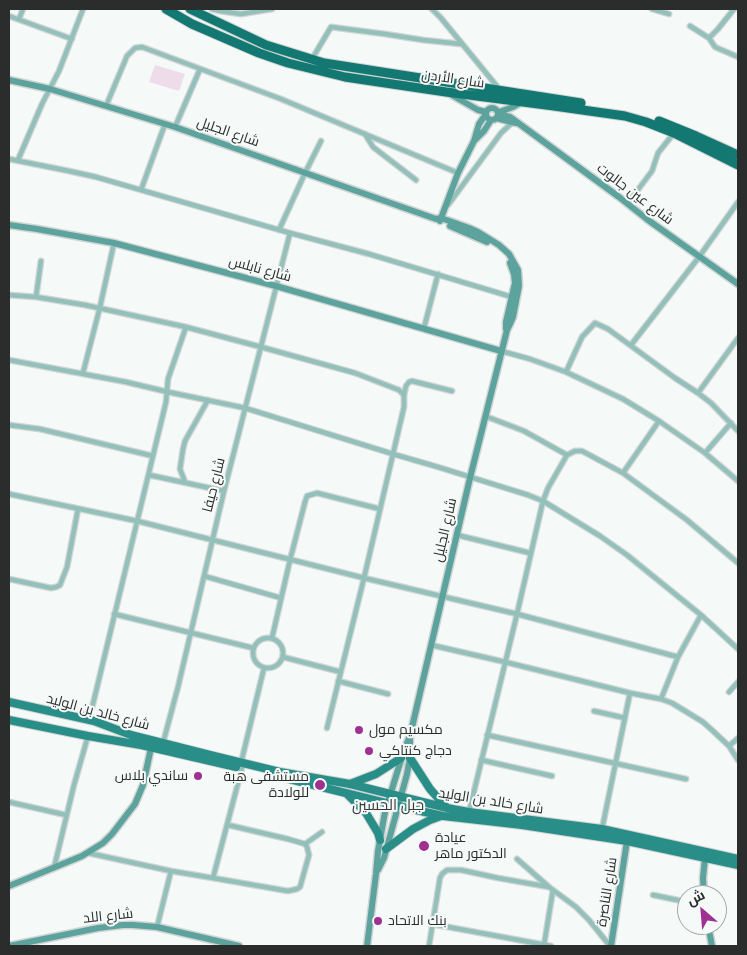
<!DOCTYPE html>
<html>
<head>
<meta charset="utf-8">
<style>
	body { margin:0 }
	#map { position:relative; width:747px; height:955px; overflow:hidden; background:#f5faf9; font-family:Mulish,Cairo,sans-serif }
	canvas { display:block }
	.frame { position:absolute; inset:0; border:10px solid #2b2d2c; pointer-events:none }
	.north { position:absolute; left:677px; top:885px; width:50px; height:50px; box-sizing:border-box; background:#f5faf9; border:1px solid #a4a8a7; border-radius:50%; rotate:333deg; font-size:14px; font-weight:700; line-height:20px; text-align:center; color:#2b2d2c }
	.north::after { content:''; display:block; margin:auto; width:18px; height:22px; background:#9f3291; clip-path:polygon(50% 0,100% 100%,50% 72%,0 100%) }
</style>
</head>
<body>
<div id="map">
<canvas width="747" height="955"></canvas>
<div class="frame"></div>
<div class="north">ش</div>
</div>
<script>
const g = document.querySelector('canvas').getContext('2d');
g.lineJoin = 'round';
function fill(path, color) {
  g.fillStyle = color;
  g.fill(path, 'evenodd');
}
function shape(rows) {
  const path = new Path2D();
  for (const r of rows) {
    if (r.length === 3) {
      path.moveTo(r[0] + r[2], r[1]);
      path.arc(r[0], r[1], r[2], 0, 2 * Math.PI);
      continue;
    }
    path.moveTo(r[0], r[1]);
    for (let i = 2; i < r.length; i += 2) path.lineTo(r[i], r[i + 1]);
  }
  return path;
}
function trace(path, color, width, dash) {
  g.strokeStyle = color;
  g.lineWidth = width;
  g.lineCap = dash ? 'butt' : 'round';
  g.setLineDash(dash || []);
  g.stroke(path);
}
function drawText(font, color, halo, rows, align = 'center') {
  g.font = font + ' Mulish,Cairo,sans-serif';
  g.lineWidth = 4;
  g.setLineDash([]);
  g.textBaseline = 'middle';
  g.strokeStyle = halo;
  g.fillStyle = color;
  for (const [text, x, y, turn = 0] of rows) {
    g.save();
    g.translate(x, y);
    g.rotate((+turn || 0) * Math.PI / 180);
    g.textAlign = isNaN(turn) ? turn : align;
    if (halo) g.strokeText(text, 0, 0);
    g.fillText(text, 0, 0);
    g.restore();
  }
}
fill(shape([
	[155,65,185,74,179,91,149,82]
]), '#efdcea');
const street = shape([
	[212,9,220,11,241,14,272,9],
	[432,9,441,18,500,90],
	[652,9,669,14],
	[9,16,72,39],
	[19,19,23,9],
	[690,26,709,38,715,47,738,57],
	[709,38,718,29,734,9],
	[312,59,331,27,385,34,423,40,461,44],
	[106,106,127,56,135,48,142,47,281,99,458,173],
	[175,127,200,69],
	[365,134,373,147,416,180],
	[9,159,69,171,96,177,290,233,369,254,512,297],
	[18,160,42,104,59,71,83,9],
	[141,190,165,124],
	[628,203,652,171,658,153,674,133],
	[448,205,501,133,514,121],
	[279,230,305,173,321,141],
	[9,295,36,297,85,305,186,327,261,347,355,373,399,390,404,395],
	[36,297,41,261],
	[424,328,438,274],
	[631,345,699,257,738,202],
	[501,351,530,359,566,372,623,399,659,421,705,453,738,481],
	[9,360,126,382,168,392,245,408,393,454,438,467,528,495,543,501,600,536,627,555,701,615,738,649],
	[566,372,582,337,595,323,608,329,675,378,698,393,711,403,738,431],
	[83,373,100,307,114,243],
	[698,393,738,338],
	[485,416,524,431,567,455],
	[9,425,40,429,153,456],
	[705,453,731,423],
	[623,473,659,421],
	[149,475,224,491],
	[185,482,180,469,183,449,185,441,208,400],
	[9,494,137,521,364,578,517,614,678,657],
	[457,535,530,553],
	[204,576,281,598],
	[9,579,51,588,56,587,60,585,67,567,78,509],
	[114,614,253,648],
	[268,653,15],
	[272,638,290,560,305,502,307,496,317,493,380,509],
	[431,645,505,662,630,693,661,699,672,703,703,722,713,731,729,746,738,760],
	[283,657,341,672],
	[338,681,388,694],
	[729,692,738,682],
	[661,699,678,657,701,615],
	[594,711,625,718],
	[78,715,87,714,90,712,92,708,166,402,168,379,186,327],
	[327,728,364,578,404,407,404,395,406,386,409,382,412,381,452,391],
	[487,735,686,779],
	[163,743,178,687,224,491,290,233],
	[729,746,738,738],
	[481,760,552,776],
	[241,763,264,668],
	[9,802,66,815],
	[469,812,517,614,543,501,548,488,567,455,575,451,582,451,623,473,687,520,738,563],
	[602,829,630,693],
	[305,844,322,832],
	[88,853,171,871,213,878,288,891,297,889,300,887,309,855,307,847,305,844,288,839,228,825],
	[517,859,549,887,576,907,589,920,610,946],
	[54,868,74,785,88,736],
	[213,878,242,768],
	[653,895,687,902],
	[432,924,551,946],
	[157,927,171,871],
	[544,945,553,890],
	[429,946,440,878,442,874,447,870,461,870,498,878,549,887]
]);
const secondary = shape([
	[9,80,50,89,175,127,436,219,441,218,469,228,478,232,499,245,509,254,518,270,519,286,513,317,510,324,507,330,470,478,410,736,404,750,385,812,378,851,376,874,367,946],
	[450,94,478,110,486,112],
	[492,114,6],
	[499,112,513,107,522,102],
	[498,113,510,117,619,197,648,220,738,284],
	[496,118,516,123],
	[475,140,484,131,491,120],
	[440,221,458,173,474,141,479,124,486,114],
	[9,225,37,229,114,243,276,286,501,351],
	[450,226,487,242],
	[506,329,506,322,515,283,514,274,510,263],
	[378,870,384,858,407,774,410,758,410,738],
	[9,886,82,856,103,843,112,834,135,804,143,785,151,748],
	[704,895,703,878,705,858],
	[708,925,712,946],
	[9,946,98,928,123,925,133,925,157,927,239,946],
	[611,946,627,841]
]);
const primary = shape([
	[9,702,94,721,131,735,214,756,280,772,350,784,447,808,469,812,602,829,738,859],
	[9,720,88,736,141,745,236,767],
	[410,758,430,789,447,808],
	[277,776,398,806,443,816,522,825,627,841,738,865],
	[350,784,376,774,401,758],
	[348,795,366,813,378,833,380,840],
	[386,849,413,829,430,820,441,816]
]);
const highway = shape([
	[166,9,192,24,259,53,288,63,345,77,446,92,554,106,625,116,646,122,674,133,738,165],
	[190,9,266,45,324,63,581,103],
	[659,121,696,136,738,155]
]);
trace(street, '#d1d5d4', 7);
trace(secondary, '#d1d5d4', 9);
trace(primary, '#d1d5d4', 10);
trace(highway, '#d1d5d4', 11);
trace(street, '#93c0bb', 4.5);
trace(secondary, '#5ca39d', 6);
trace(primary, '#288e87', 8);
trace(highway, '#137872', 9);
for (const [x, y, r, color] of [
	[359,730,5,"#9f3291"],
	[369,751,5,"#9f3291"],
	[198,776,5,"#9f3291"],
	[320,785,6,"#9f3291"],
	[424,846,6,"#9f3291"],
	[378,921,5,"#9f3291"]
]) {
  const dot = new Path2D();
  dot.arc(x, y, r, 0, 2 * Math.PI);
  g.fillStyle = color;
  g.fill(dot);
  trace(dot, '#f5faf9', 2);
}
drawText('14px', '#2b2d2c', '#f5faf9', [
	["شارع الأردن",453,79,8],
	["شارع الجليل",228,132,19],
	["شارع عين جالوت",635,194,37],
	["شارع نابلس",260,269,15],
	["شارع حيفا",214,485,-76],
	["شارع الجليل",445,530,-77],
	["شارع خالد بن الوليد",98,712,15],
	["شارع خالد بن الوليد",491,801,9],
	["شارع الناصرة",607,892,-81],
	["شارع اللد",108,916,-6]
]);
drawText('14px', '#2b2d2c', '#f5faf9', [
	["مكسيم مول",369,730],
	["دجاج كنتاكي",379,751],
	["ساندي بلاس",188,776,"right"],
	["مستشفى هبة",309,777,"right"],
	["للولادة",309,793,"right"],
	["عيادة",435,838],
	["الدكتور ماهر",435,854],
	["بنك الاتحاد",388,921]
], 'left');
drawText('15px', '#373b3a', '#f5faf9', [
	["جبل الحسين",388,805]
]);
</script>
</body>
</html>
